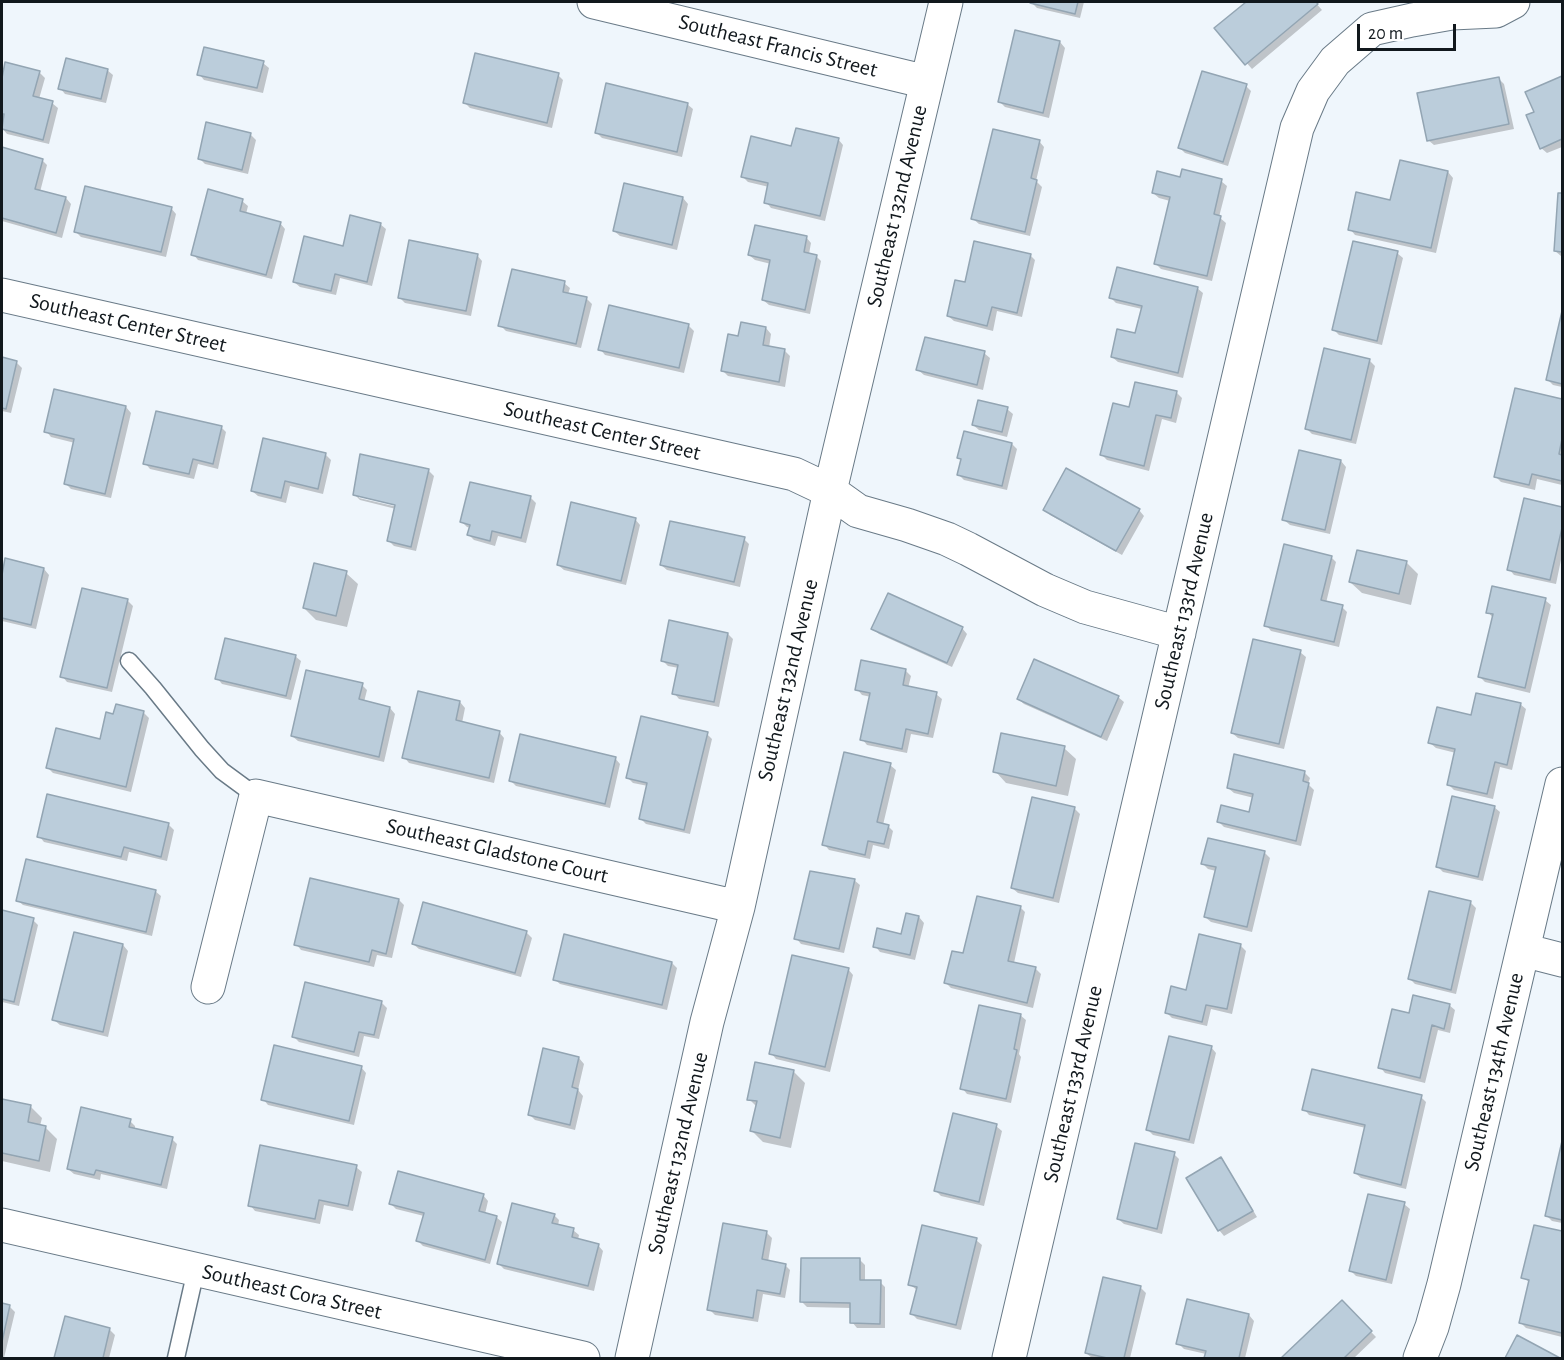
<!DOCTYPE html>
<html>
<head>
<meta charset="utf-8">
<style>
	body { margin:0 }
	#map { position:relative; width:1564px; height:1360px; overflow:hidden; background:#eff6fc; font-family:"Alegreya Sans",sans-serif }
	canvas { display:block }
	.frame { position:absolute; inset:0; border:3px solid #11181d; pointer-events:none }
	.scale { position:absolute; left:1357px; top:24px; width:99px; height:27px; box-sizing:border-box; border:3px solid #11181d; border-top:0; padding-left:8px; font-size:18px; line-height:21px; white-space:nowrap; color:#11181d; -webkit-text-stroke:4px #fff; paint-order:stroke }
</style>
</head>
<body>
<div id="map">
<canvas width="1564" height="1360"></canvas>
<div class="frame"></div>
<div class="scale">20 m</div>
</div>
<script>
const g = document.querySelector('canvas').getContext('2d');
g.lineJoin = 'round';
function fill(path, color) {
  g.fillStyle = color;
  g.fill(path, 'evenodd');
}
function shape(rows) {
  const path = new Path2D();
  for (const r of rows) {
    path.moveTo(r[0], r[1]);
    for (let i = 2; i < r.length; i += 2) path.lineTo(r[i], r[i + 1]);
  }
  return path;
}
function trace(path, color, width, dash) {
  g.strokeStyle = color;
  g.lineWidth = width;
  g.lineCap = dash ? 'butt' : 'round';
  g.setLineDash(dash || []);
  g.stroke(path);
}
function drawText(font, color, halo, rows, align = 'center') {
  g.font = font + ' "Alegreya Sans",sans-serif';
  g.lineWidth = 5;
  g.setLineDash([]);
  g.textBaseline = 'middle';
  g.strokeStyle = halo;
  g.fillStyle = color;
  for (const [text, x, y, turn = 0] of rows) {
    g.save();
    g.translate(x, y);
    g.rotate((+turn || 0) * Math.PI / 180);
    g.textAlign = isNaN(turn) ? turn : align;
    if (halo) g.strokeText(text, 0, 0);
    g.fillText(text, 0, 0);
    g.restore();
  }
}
fill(shape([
	[1032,2,1084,2,1080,18,1037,8,1032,3],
	[1248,2,1315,2,1322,10,1252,69,1216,28],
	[1060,42,1065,48,1049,118,1005,107,1000,102],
	[263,63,269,68,263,93,204,80,199,74],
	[6,64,39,72,45,78,39,99,52,103,58,108,49,144,7,134,2,128,5,117,2,117,2,84],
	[107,70,113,75,106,103,65,94,60,88],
	[558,75,563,80,552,128,470,108,465,103],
	[1498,78,1504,84,1514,129,1434,145,1428,140],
	[1562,78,1562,147,1547,153,1541,148,1535,113,1527,93],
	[1246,86,1251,91,1228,166,1185,153,1180,148],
	[687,104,693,109,682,157,602,138,596,132],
	[250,134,256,140,248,174,205,164,199,158],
	[838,139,843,145,825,221,771,208,766,202,769,187,748,182,743,177,792,148],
	[1039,141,1044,147,1036,181,1042,187,1030,236,979,224,973,219],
	[2,149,42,160,47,165,40,192,66,198,71,204,62,238,2,221],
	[1448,172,1453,178,1436,253,1355,235,1350,229,1392,201],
	[1181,179,1221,181,1227,186,1219,217,1226,223,1212,281,1161,269,1156,264,1170,201,1159,198,1153,193],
	[625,185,683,198,688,204,677,250,620,236,614,231],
	[1559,194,1562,194,1562,256,1561,256,1555,251],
	[242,201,248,206,246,214,280,223,285,229,272,279,198,260,193,254],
	[171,208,176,214,166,257,81,237,76,232],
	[380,224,386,229,372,286,340,278,336,295,300,287,294,282],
	[806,237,811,243,809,254,816,256,821,261,810,314,769,305,763,300,771,264,755,260,749,255],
	[1397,253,1403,258,1382,345,1339,335,1334,330],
	[477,255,482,261,471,316,405,303,399,297],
	[1030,255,1035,260,1022,317,997,311,993,331,954,321,948,316,966,284],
	[564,283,570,288,568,294,586,298,592,304,581,348,506,331,500,325],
	[1197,288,1203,293,1183,378,1118,362,1112,357,1136,334,1142,309,1116,303,1111,298],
	[1562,318,1562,387,1553,385,1548,380],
	[688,325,694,331,684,373,605,355,600,349],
	[766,328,771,334,769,348,785,351,790,356,785,387,728,376,723,371],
	[984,353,990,358,983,390,924,375,918,370],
	[2,359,16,362,22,368,11,413,2,411],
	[1369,360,1375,366,1356,444,1312,434,1306,428],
	[1136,383,1177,393,1182,398,1176,423,1162,419,1149,471,1107,460,1102,455,1130,408],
	[1516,390,1562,400,1562,485,1537,479,1535,490,1501,482,1496,477],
	[126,407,131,413,111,498,71,489,65,483,75,443,51,437,46,431],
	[1007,409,1013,414,1007,437,979,430,973,425],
	[221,427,226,432,218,469,198,464,194,479,150,469,145,463],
	[264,440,326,455,331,460,323,494,290,486,286,503,258,496,252,491],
	[1012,444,1017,449,1007,490,964,480,959,475,962,461,959,457],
	[1341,461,1346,467,1330,534,1290,525,1284,520],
	[428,470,434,476,416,551,394,546,388,540,396,509,360,500,355,495],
	[359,495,403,505,402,508,359,498],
	[530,497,536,503,526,543,498,536,495,546,474,540,469,535,471,528,467,527,462,522],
	[1525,500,1562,508,1562,555,1556,584,1514,575,1509,569],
	[1045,509,1139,510,1144,516,1122,555,1050,515],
	[635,519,640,525,626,585,564,570,558,565],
	[744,539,749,544,740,587,667,570,661,565],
	[1331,557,1336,562,1326,603,1342,607,1347,612,1339,647,1271,631,1266,625],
	[7,560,44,569,49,575,36,629,2,621,2,581],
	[1407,563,1418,574,1411,605,1362,593,1350,582],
	[346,573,358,584,347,627,316,620,304,608],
	[127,600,133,606,112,692,67,682,62,676],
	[1545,600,1551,605,1530,693,1485,682,1479,676,1493,618,1488,612],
	[962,628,967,634,952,667,879,634,873,629],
	[728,634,733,639,719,707,679,699,674,693,679,668,668,666,662,660],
	[1300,652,1306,657,1284,749,1238,738,1232,733],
	[295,656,301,661,291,700,222,684,217,678],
	[905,670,911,676,908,688,936,694,942,699,933,738,911,734,907,753,867,745,862,739,871,697,862,695,857,689],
	[362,685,367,690,364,702,390,708,395,714,384,762,298,741,292,736],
	[1118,697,1124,702,1107,741,1024,704,1018,699],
	[460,702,465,708,462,723,499,732,504,738,494,783,409,763,404,757],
	[1520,704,1526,709,1512,770,1500,767,1493,799,1454,790,1449,785,1456,753,1436,748,1430,743,1472,717],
	[117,706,144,713,149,718,131,792,53,773,48,768,101,741],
	[707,734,712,739,690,834,646,824,641,819,648,786,633,783,628,778],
	[1064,748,1076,759,1068,796,1006,783,995,771],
	[615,758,620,764,610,808,516,786,511,781],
	[890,765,896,770,883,825,888,826,893,831,889,849,873,845,870,859,829,850,824,844],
	[1304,772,1310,778,1308,784,1314,790,1301,846,1224,827,1219,822,1250,813,1254,798,1234,793,1228,788],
	[1494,807,1500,812,1483,881,1443,872,1437,866],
	[1074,808,1080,814,1059,903,1018,893,1012,888],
	[168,824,174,830,167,861,129,852,127,861,44,842,39,836],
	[1264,852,1270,858,1252,932,1211,922,1205,917,1216,871,1208,869,1203,864],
	[854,880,860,885,844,953,801,944,796,938],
	[155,891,161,896,152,936,23,905,17,900],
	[399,900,404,905,392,958,377,955,374,967,301,950,296,944],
	[1471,903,1476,908,1456,994,1415,984,1410,979],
	[1020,907,1025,912,1014,963,1035,968,1041,974,1033,1008,951,988,946,983,964,955],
	[2,912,33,920,38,925,19,1006,2,1002],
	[919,917,924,923,915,960,880,952,875,946,902,935],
	[526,932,532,938,521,977,419,949,413,944],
	[1200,936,1241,946,1246,951,1232,1014,1211,1009,1207,1026,1172,1018,1167,1013,1187,992],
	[123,945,128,951,108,1037,60,1025,54,1020],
	[672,963,677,968,667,1010,560,984,554,979],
	[848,969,853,975,830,1072,776,1059,771,1053],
	[381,1002,387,1008,379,1039,364,1036,359,1057,299,1042,294,1037],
	[1449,1005,1455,1010,1450,1033,1438,1030,1425,1083,1385,1073,1380,1067],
	[1020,1015,1026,1020,1019,1054,1021,1057,1011,1103,967,1094,962,1088],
	[1211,1047,1216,1053,1194,1144,1153,1135,1148,1130],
	[579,1058,584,1064,578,1090,583,1096,575,1130,535,1120,529,1114],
	[361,1067,366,1073,354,1125,268,1105,263,1099],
	[793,1071,805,1083,791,1148,763,1142,752,1131,757,1107,749,1099],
	[1421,1097,1426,1102,1406,1189,1361,1178,1355,1173,1366,1128,1309,1115,1304,1109],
	[2,1100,31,1107,42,1118,40,1126,45,1127,57,1139,50,1172,2,1161],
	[130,1121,135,1126,135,1130,172,1139,177,1144,167,1189,101,1174,100,1180,74,1174,68,1169],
	[996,1126,1002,1131,984,1206,941,1196,936,1191],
	[1562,1147,1562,1223,1552,1221,1546,1215],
	[1174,1154,1179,1159,1162,1234,1124,1224,1118,1219],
	[1221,1159,1226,1165,1257,1217,1224,1236,1219,1230,1188,1178],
	[356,1167,362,1172,353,1211,324,1205,320,1224,255,1211,250,1205],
	[483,1195,488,1201,485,1214,496,1217,502,1222,490,1264,423,1246,418,1241,424,1216,396,1209,391,1204],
	[1404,1204,1410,1209,1392,1284,1356,1276,1351,1271],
	[554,1215,559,1220,558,1226,573,1230,579,1235,578,1240,598,1245,603,1251,594,1291,504,1269,499,1264],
	[1535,1226,1562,1233,1562,1337,1526,1328,1520,1322,1530,1283,1523,1277],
	[766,1232,772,1238,768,1262,785,1265,790,1270,785,1298,763,1294,758,1322,715,1315,709,1309],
	[976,1240,982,1245,961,1330,917,1319,912,1314,917,1290,909,1284],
	[860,1260,865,1265,865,1282,880,1282,885,1287,885,1328,857,1328,852,1322,852,1308,807,1307,802,1302],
	[1140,1287,1146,1293,1130,1358,1092,1358,1086,1353],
	[1342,1302,1376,1337,1354,1358,1283,1358],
	[2,1305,10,1307,15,1312,4,1358,2,1358],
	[1249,1315,1254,1321,1245,1358,1205,1358,1206,1354,1184,1349,1178,1343],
	[66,1318,109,1329,115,1335,109,1358,56,1358],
	[1518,1337,1557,1358,1506,1358]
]), '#0003');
const building = shape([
	[1031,2,1078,2,1075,14,1030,3,1031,2],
	[1246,2,1316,2,1318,4,1245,65,1214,28,1246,2],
	[1015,30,1060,41,1043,113,998,102,1015,30],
	[204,47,264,61,257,88,197,75,204,47],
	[475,53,559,73,547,123,463,103,475,53],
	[66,58,108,69,101,99,58,89,66,58],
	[5,62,40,71,33,96,53,101,43,140,2,129,4,114,2,114,2,78,5,62],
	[1202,71,1247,84,1223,162,1178,148,1202,71],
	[1562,76,1562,139,1540,149,1526,115,1534,112,1525,92,1562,76],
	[1499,77,1509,124,1427,141,1417,93,1499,77],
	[606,83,688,103,677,152,595,133,606,83],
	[206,122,251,133,242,170,198,159,206,122],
	[796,128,839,138,820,216,764,203,768,183,741,177,751,136,791,146,796,128],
	[993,129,1040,140,1031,178,1037,180,1025,232,971,219,993,129],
	[2,147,43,159,35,189,66,197,56,233,2,218,2,147],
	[1400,160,1448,171,1431,248,1348,230,1356,192,1390,200,1400,160],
	[1182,169,1222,179,1214,214,1221,216,1207,276,1154,264,1170,197,1152,193,1157,171,1180,177,1182,169],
	[624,183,683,197,672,245,613,231,624,183],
	[85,186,172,207,161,252,74,232,85,186],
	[208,189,243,199,240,211,281,222,266,275,191,255,208,189],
	[1558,193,1562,193,1562,252,1554,251,1558,193],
	[350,215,381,223,367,282,335,274,331,291,293,282,304,236,343,246,350,215],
	[755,225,807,236,804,252,817,255,805,310,762,300,770,260,748,255,755,225],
	[409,240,478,254,466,311,398,298,409,240],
	[974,241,1031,254,1017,313,992,307,987,326,947,316,955,280,965,282,974,241],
	[1353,241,1398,251,1377,341,1332,330,1353,241],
	[1117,267,1198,287,1178,373,1111,357,1117,329,1135,333,1142,306,1109,298,1117,267],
	[512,269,565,281,563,292,587,297,576,344,498,326,512,269],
	[609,305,689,324,679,368,598,350,609,305],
	[1562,311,1562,384,1546,380,1562,311],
	[741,322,766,327,763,345,785,349,779,382,721,371,728,334,738,336,741,322],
	[925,337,985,351,977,385,916,370,925,337],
	[1324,348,1370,359,1351,440,1305,429,1324,348],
	[2,357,17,361,6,409,2,408,2,357],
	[1135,382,1177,391,1171,418,1156,415,1144,466,1100,455,1113,403,1129,407,1135,382],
	[1515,388,1562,399,1562,439,1559,454,1562,455,1562,481,1532,474,1529,485,1494,477,1515,388],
	[54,389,126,406,105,494,64,484,74,439,44,432,54,389],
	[978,400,1008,407,1002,432,972,425,978,400],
	[156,411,222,426,213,464,193,459,189,474,143,464,156,411],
	[964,431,1012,443,1002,486,957,475,961,459,957,458,964,431],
	[263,438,326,453,318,489,285,481,281,498,251,491,263,438],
	[1299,450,1341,460,1325,530,1282,520,1299,450],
	[360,454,429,469,411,547,387,541,395,505,353,495,360,454],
	[1066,468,1140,509,1116,551,1043,510,1066,468],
	[470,482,531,496,521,538,492,531,490,541,467,535,470,525,460,522,470,482],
	[1524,498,1562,507,1562,528,1550,580,1507,570,1524,498],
	[571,502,636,518,621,581,557,565,571,502],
	[670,521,745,537,734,582,660,565,670,521],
	[1284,544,1332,556,1321,600,1343,605,1334,642,1264,626,1284,544],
	[1357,550,1407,561,1399,594,1349,582,1357,550],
	[5,558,44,568,31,625,2,618,2,575,5,558],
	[314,563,347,571,336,616,303,608,314,563],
	[1492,586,1546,598,1525,688,1478,677,1493,614,1486,613,1492,586],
	[82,588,128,599,107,688,60,677,82,588],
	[888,593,963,627,947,663,871,629,888,593],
	[669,620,728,633,714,702,672,694,678,665,661,661,669,620],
	[225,638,296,655,286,696,215,679,225,638],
	[1253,639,1301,650,1279,744,1231,733,1253,639],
	[1034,659,1119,696,1101,737,1017,699,1034,659],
	[861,660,906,669,903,685,937,692,928,734,906,729,902,749,860,740,870,693,855,690,861,660],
	[306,670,363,683,359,699,390,707,379,757,291,736,306,670],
	[418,691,460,701,456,720,500,731,489,778,402,758,418,691],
	[1476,693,1521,703,1507,765,1495,762,1487,794,1447,785,1455,749,1428,743,1437,707,1471,715,1476,693],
	[116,704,144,711,126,787,46,768,56,728,100,739,106,712,113,714,116,704],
	[641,716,708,732,684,830,639,819,647,783,626,778,641,716],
	[1001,733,1065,746,1056,786,993,772,1001,733],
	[520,734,616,757,605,804,509,781,520,734],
	[844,752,891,763,877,822,889,825,884,844,868,841,865,855,822,845,844,752],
	[1234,754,1305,771,1303,781,1309,783,1296,841,1217,822,1221,805,1249,812,1253,794,1227,788,1234,754],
	[47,794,169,823,161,857,124,847,121,857,37,837,47,794],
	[1452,796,1495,806,1478,877,1436,867,1452,796],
	[1032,797,1075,807,1053,898,1011,888,1032,797],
	[1208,838,1265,851,1247,927,1204,917,1216,867,1201,864,1208,838],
	[26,859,156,890,146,932,16,901,26,859],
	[810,871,855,879,839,949,794,939,810,871],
	[310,878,399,899,386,954,372,950,369,962,294,945,310,878],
	[1429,891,1471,901,1451,990,1408,979,1429,891],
	[977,896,1021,906,1008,961,1036,967,1027,1003,944,983,952,951,963,953,977,896],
	[423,902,527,931,515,973,412,944,423,902],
	[2,910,34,918,14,1002,2,999,2,910],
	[906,913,919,916,910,955,873,947,877,928,901,934,906,913],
	[74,932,123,944,103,1032,52,1020,74,932],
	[564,934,672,962,662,1005,553,980,564,934],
	[1199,934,1241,944,1227,1009,1206,1005,1202,1022,1165,1013,1171,986,1186,990,1199,934],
	[792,955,849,968,825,1067,769,1054,792,955],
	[305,982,382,1001,374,1035,359,1032,354,1052,292,1037,305,982],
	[1413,995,1450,1004,1444,1029,1432,1025,1420,1078,1378,1068,1392,1009,1409,1013,1413,995],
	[979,1005,1021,1014,1014,1049,1017,1050,1006,1099,960,1089,979,1005],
	[1169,1036,1212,1046,1189,1140,1146,1130,1169,1036],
	[274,1045,362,1066,349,1121,261,1100,274,1045],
	[543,1048,579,1057,572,1087,578,1089,570,1125,528,1115,543,1048],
	[755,1062,794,1070,780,1138,750,1131,757,1101,747,1100,755,1062],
	[1312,1069,1422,1095,1401,1185,1354,1173,1365,1125,1302,1110,1312,1069],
	[2,1099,31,1105,28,1122,46,1126,39,1161,2,1153,2,1099],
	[81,1107,131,1119,129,1127,173,1137,161,1185,96,1170,94,1175,67,1169,81,1107],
	[953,1113,997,1124,979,1202,934,1191,953,1113],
	[1562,1141,1562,1220,1545,1216,1562,1141],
	[1135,1143,1175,1152,1157,1229,1117,1219,1135,1143],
	[260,1145,357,1165,348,1206,319,1200,315,1219,248,1206,260,1145],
	[1221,1157,1253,1211,1218,1231,1186,1178,1221,1157],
	[398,1171,484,1194,479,1211,497,1216,485,1260,416,1241,424,1213,389,1204,398,1171],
	[1368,1194,1405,1202,1386,1280,1349,1271,1368,1194],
	[512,1203,555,1214,552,1223,574,1228,572,1237,599,1244,588,1286,497,1264,512,1203],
	[723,1223,767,1231,762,1259,786,1264,780,1294,757,1290,753,1318,707,1310,723,1223],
	[922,1225,977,1238,956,1325,910,1314,917,1287,908,1285,922,1225],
	[1534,1225,1562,1231,1562,1333,1519,1323,1529,1280,1521,1278,1534,1225],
	[801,1258,860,1258,860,1280,881,1280,880,1324,850,1323,850,1303,800,1302,801,1258],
	[1103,1277,1141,1286,1124,1358,1107,1358,1085,1353,1103,1277],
	[1187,1299,1249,1314,1239,1358,1204,1358,1206,1351,1176,1344,1187,1299],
	[1342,1300,1372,1331,1344,1358,1281,1358,1342,1300],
	[2,1303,10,1305,2,1342,2,1303],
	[65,1316,110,1328,103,1358,54,1358,65,1316],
	[1517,1335,1560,1358,1505,1358,1517,1335]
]);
fill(building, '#bbcddb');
trace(building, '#93a5b3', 1.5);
const service = shape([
	[129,661,153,688,202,749,222,771,256,796],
	[176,1358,196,1270]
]);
const minor = shape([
	[594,2,927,82],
	[2,295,794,474,830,491,858,511,907,525,947,539,968,549,1045,590,1085,607,1179,633],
	[1523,950,1562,960],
	[208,987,256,796,738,907],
	[2,1225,583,1358],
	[632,1358,707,1022,738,907,830,491,946,2],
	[1009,1358,1297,128,1313,91,1335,61,1372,29,1412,20,1452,13,1496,11,1513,2],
	[1420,1358,1432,1327,1444,1284,1562,784]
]);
trace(service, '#697a87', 19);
trace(minor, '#697a87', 35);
trace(service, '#fff', 16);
trace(minor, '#fff', 33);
drawText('22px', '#11181d', '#fff', [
	["Southeast Francis Street",778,46,14],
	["Southeast 132nd Avenue",897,206,-77],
	["Southeast Center Street",128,323,13],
	["Southeast Center Street",602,431,13],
	["Southeast 133rd Avenue",1184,611,-77],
	["Southeast 132nd Avenue",788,680,-77],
	["Southeast Gladstone Court",497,851,13],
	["Southeast 134th Avenue",1494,1072,-77],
	["Southeast 133rd Avenue",1073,1084,-77],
	["Southeast 132nd Avenue",678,1153,-77],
	["Southeast Cora Street",292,1292,13]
]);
</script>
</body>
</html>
